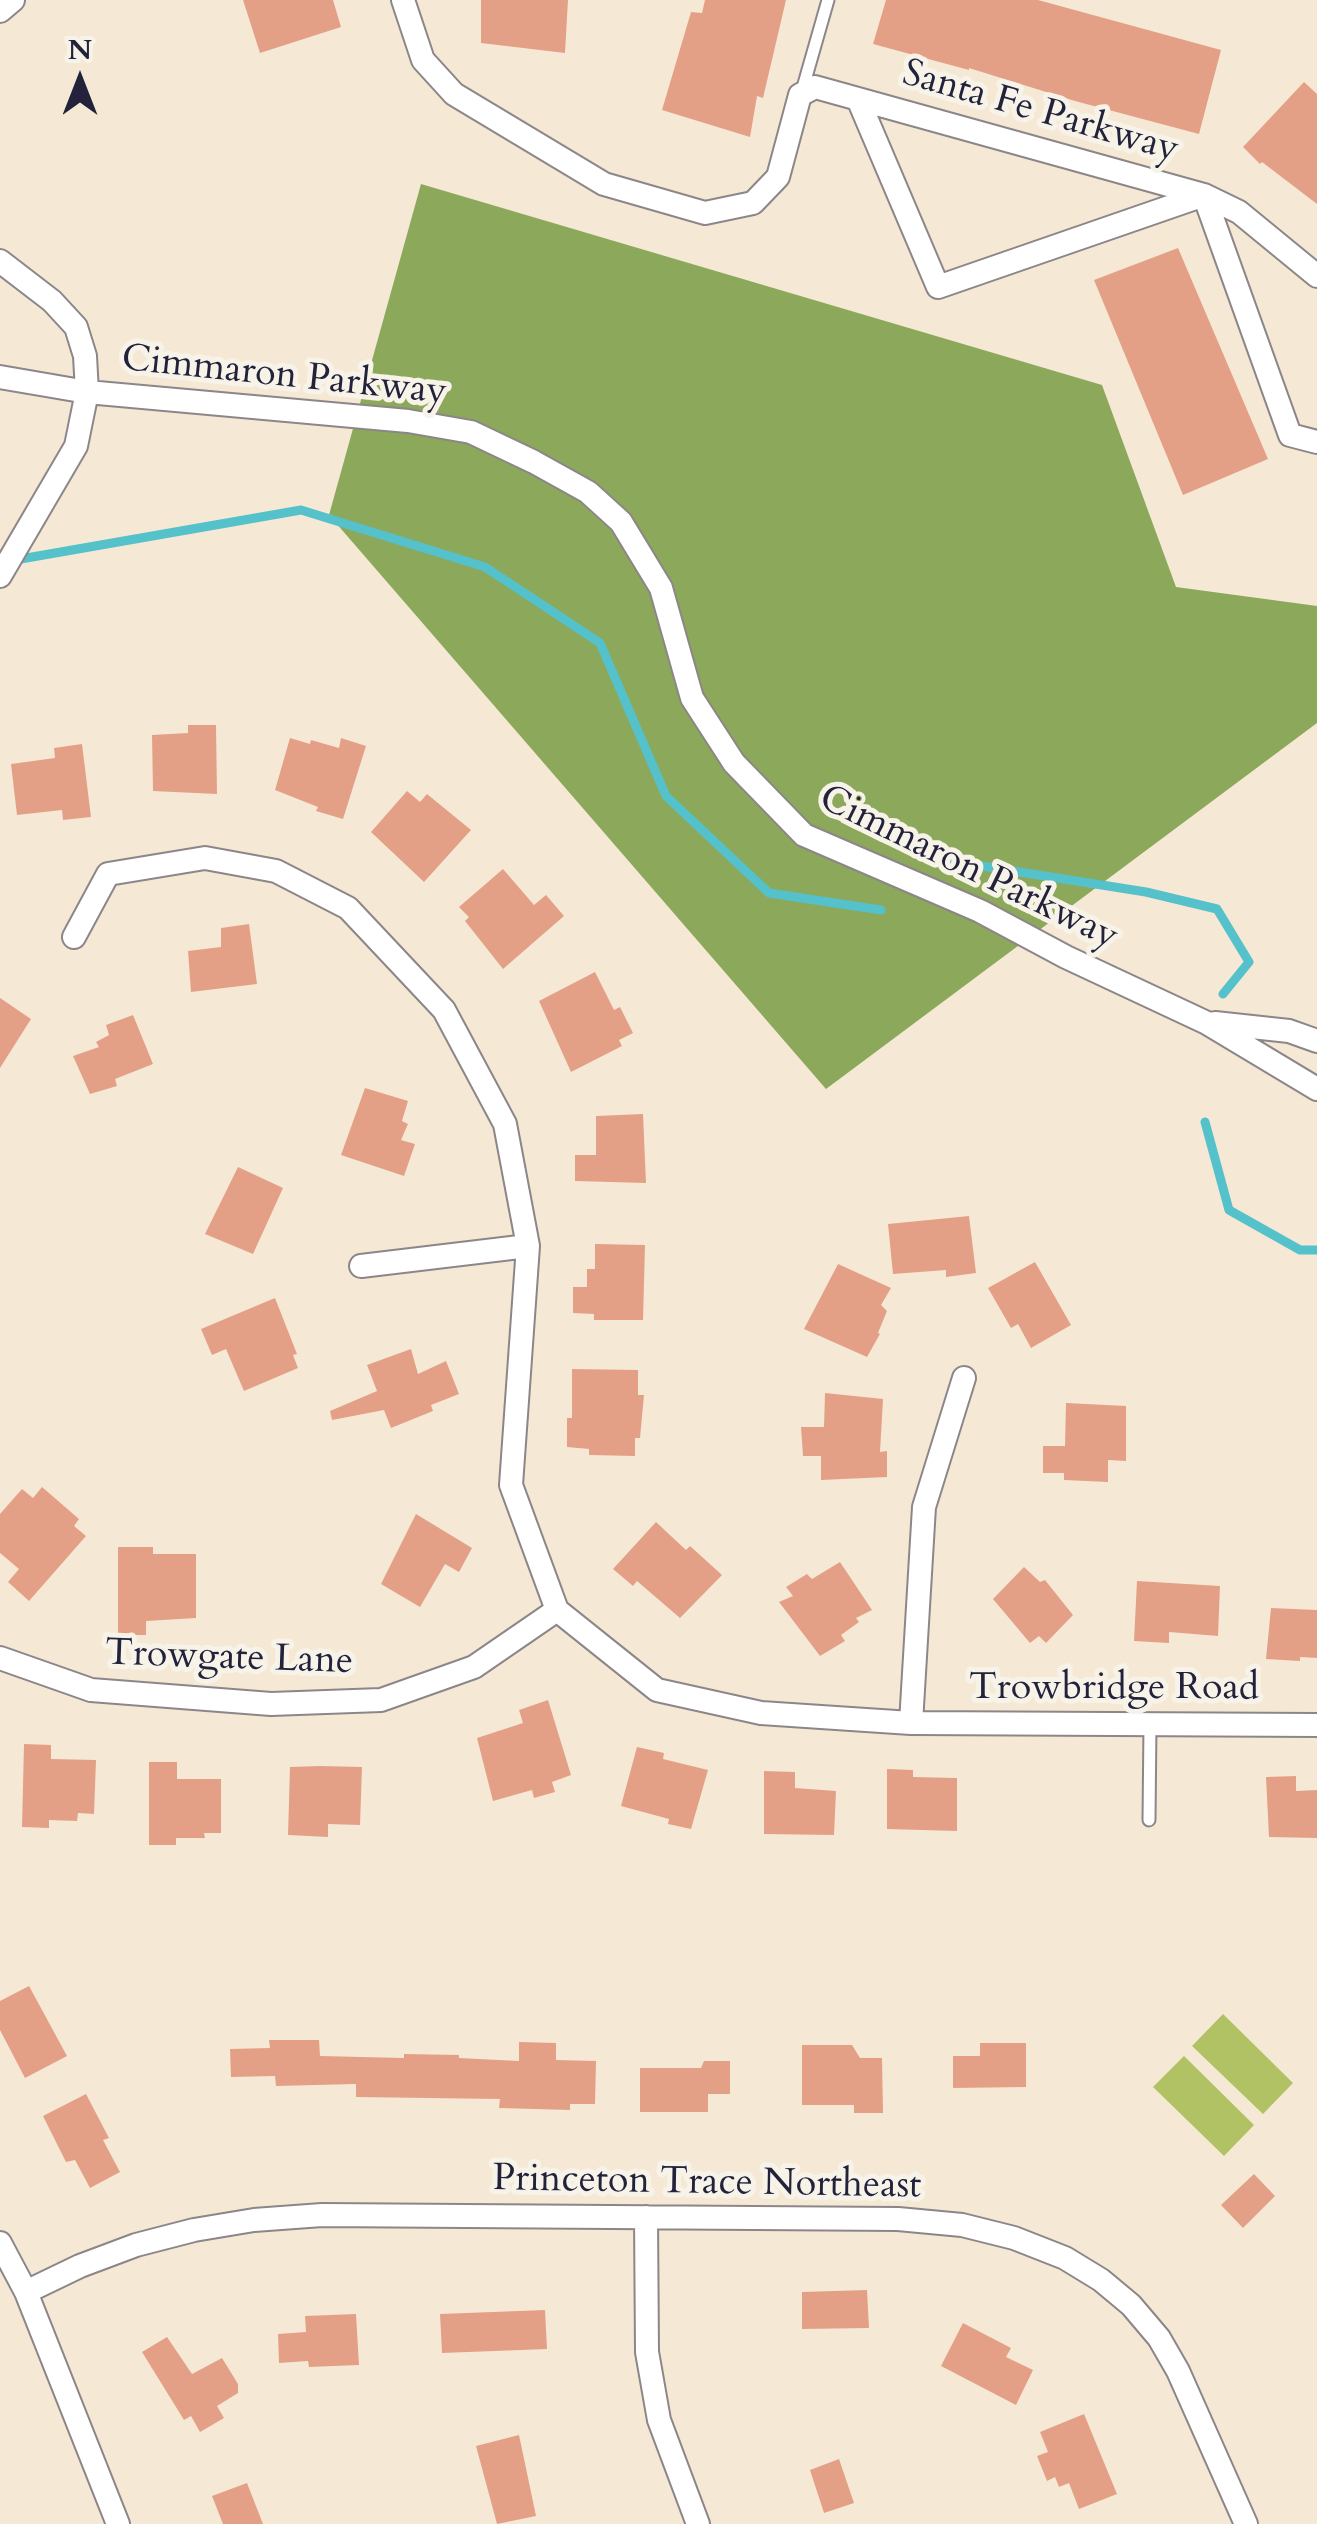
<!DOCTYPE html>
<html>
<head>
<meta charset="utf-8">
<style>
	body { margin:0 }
	#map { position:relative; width:1317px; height:2524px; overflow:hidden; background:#f5e9d6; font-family:Cardo,serif }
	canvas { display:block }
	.north { position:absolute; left:30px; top:30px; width:100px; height:100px; -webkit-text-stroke:8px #f7f3e8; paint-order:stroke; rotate:0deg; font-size:28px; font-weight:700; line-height:40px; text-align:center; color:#22223b }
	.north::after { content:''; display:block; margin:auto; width:35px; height:45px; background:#22223b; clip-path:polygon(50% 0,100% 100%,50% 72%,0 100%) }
</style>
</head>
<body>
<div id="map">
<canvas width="1317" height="2524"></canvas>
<div class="north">N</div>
</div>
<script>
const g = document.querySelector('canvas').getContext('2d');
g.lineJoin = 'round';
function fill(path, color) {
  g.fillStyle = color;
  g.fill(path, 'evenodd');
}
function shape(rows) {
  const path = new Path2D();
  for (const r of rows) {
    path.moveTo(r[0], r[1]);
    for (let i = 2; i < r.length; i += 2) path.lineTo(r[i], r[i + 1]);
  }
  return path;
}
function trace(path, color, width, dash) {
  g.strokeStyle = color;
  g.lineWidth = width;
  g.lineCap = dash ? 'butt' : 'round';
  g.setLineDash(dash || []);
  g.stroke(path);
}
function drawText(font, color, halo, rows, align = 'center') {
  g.font = font + ' Cardo,serif';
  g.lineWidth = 10;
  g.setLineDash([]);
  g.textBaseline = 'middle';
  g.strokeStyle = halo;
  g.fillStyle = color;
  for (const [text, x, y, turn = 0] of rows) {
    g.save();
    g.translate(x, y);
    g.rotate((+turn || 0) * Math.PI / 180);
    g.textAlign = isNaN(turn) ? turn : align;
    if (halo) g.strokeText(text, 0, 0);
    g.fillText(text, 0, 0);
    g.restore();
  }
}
fill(shape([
	[1223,2014,1293,2083,1263,2114,1192,2046],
	[1184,2056,1254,2125,1224,2156,1153,2087]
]), '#b1c265');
fill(shape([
	[421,184,1102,385,1176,587,1317,606,1317,723,826,1089,329,515]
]), '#8ca85a');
trace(shape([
	[15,560,301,510,485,567,600,643,666,796,769,893,881,910],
	[931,858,1146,892,1217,909,1249,962,1223,994],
	[1205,1122,1229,1210,1300,1250,1317,1250]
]), '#54c1cb', 9);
fill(shape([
	[243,0,333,0,341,27,260,53],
	[481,0,568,0,565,53,481,43],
	[705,0,786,0,763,98,757,96,750,137,662,110,691,12,702,13],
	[886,0,1038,0,1221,50,1199,134,1075,101,969,68,969,70,873,44],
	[1304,82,1317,94,1317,204,1262,162,1260,164,1243,147],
	[1178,248,1268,459,1183,495,1094,280],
	[188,725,216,725,217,794,153,791,152,735,188,733],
	[290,738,310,744,311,740,339,748,341,738,366,746,343,819,316,811,318,807,275,790],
	[82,744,91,817,63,820,62,810,17,815,11,764,55,758,54,748],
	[407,791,420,802,427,794,471,830,424,882,371,832],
	[503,869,534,905,546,895,564,916,503,969,465,921,469,917,459,907],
	[249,924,257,984,191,992,188,951,221,947,221,928],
	[595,972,614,1010,620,1007,633,1033,619,1040,622,1046,571,1072,539,1001],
	[0,998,31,1019,0,1068],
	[133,1015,153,1064,115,1079,117,1086,90,1094,73,1056,99,1047,96,1042,109,1035,106,1025],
	[365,1088,408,1101,402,1121,408,1124,401,1140,415,1144,404,1176,341,1155],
	[643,1114,646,1183,575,1181,575,1155,596,1155,596,1116],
	[238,1167,283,1188,253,1254,205,1234],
	[969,1216,976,1273,946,1277,946,1270,893,1274,888,1224],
	[595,1244,645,1245,643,1320,594,1320,594,1314,573,1313,573,1287,587,1287,587,1269,595,1269],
	[1035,1262,1071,1325,1031,1348,1018,1324,1011,1328,988,1288],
	[838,1264,891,1288,881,1305,887,1311,878,1333,880,1334,867,1357,804,1329],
	[275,1298,297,1354,293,1355,298,1368,244,1391,226,1349,212,1355,201,1329],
	[411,1349,418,1374,446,1361,459,1394,431,1405,433,1411,391,1428,384,1410,332,1420,330,1411,377,1391,367,1365],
	[572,1369,638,1370,638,1395,644,1395,640,1438,635,1438,635,1456,589,1455,589,1449,567,1447,567,1418,572,1418],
	[825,1393,883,1399,880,1452,887,1451,887,1477,821,1480,821,1456,803,1456,801,1427,824,1427],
	[1066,1403,1126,1406,1126,1461,1108,1460,1108,1482,1064,1480,1064,1473,1043,1473,1043,1446,1065,1446],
	[42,1487,79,1519,74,1526,86,1536,29,1601,8,1582,19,1569,0,1553,0,1514,22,1489,33,1498],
	[416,1514,472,1548,459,1572,445,1564,420,1607,381,1584],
	[656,1522,686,1550,690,1546,722,1575,680,1618,637,1581,633,1586,613,1569],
	[118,1547,153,1547,153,1554,196,1554,196,1618,146,1621,146,1635,118,1635],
	[840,1562,872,1610,856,1618,859,1622,841,1635,845,1641,820,1656,779,1602,793,1596,786,1587,807,1574,812,1579],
	[1024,1567,1040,1582,1045,1580,1073,1615,1046,1643,1039,1636,1030,1643,993,1599],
	[1137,1581,1220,1586,1218,1636,1169,1632,1169,1643,1134,1641],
	[1271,1608,1317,1610,1317,1658,1300,1657,1300,1661,1266,1659],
	[548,1700,571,1775,552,1782,555,1792,534,1798,532,1790,493,1801,477,1738,523,1723,519,1710],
	[24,1744,51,1745,51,1759,96,1760,94,1814,78,1813,77,1821,49,1820,49,1828,22,1827],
	[637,1747,664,1753,663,1759,708,1770,691,1829,668,1824,669,1819,621,1806],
	[149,1762,177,1762,177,1779,221,1779,221,1833,204,1833,205,1838,176,1838,176,1845,149,1845],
	[320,1766,362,1767,360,1825,328,1824,328,1837,288,1835,290,1767],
	[887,1769,913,1770,913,1777,957,1778,957,1831,887,1829],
	[764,1771,795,1772,795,1788,836,1791,834,1835,764,1834],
	[1296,1776,1296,1791,1317,1790,1317,1838,1269,1837,1266,1777],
	[29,1986,67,2056,25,2078,0,2030,0,2001],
	[269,2040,319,2040,320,2056,404,2058,404,2054,459,2055,459,2058,519,2061,519,2042,556,2043,556,2060,596,2061,595,2104,570,2104,570,2110,499,2108,500,2099,356,2097,356,2084,276,2086,275,2076,231,2077,230,2049,270,2048],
	[980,2043,1026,2043,1026,2087,953,2088,953,2056,980,2056],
	[802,2045,852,2045,860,2058,882,2058,883,2113,854,2113,854,2105,802,2105],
	[704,2061,730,2061,730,2094,708,2094,708,2112,640,2112,640,2068,701,2068],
	[86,2094,109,2138,103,2140,120,2172,90,2188,75,2160,66,2162,43,2116],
	[1254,2174,1275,2196,1243,2228,1221,2205],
	[867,2290,869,2328,802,2329,802,2292],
	[545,2310,547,2349,442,2353,440,2314],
	[356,2314,359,2365,309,2367,308,2361,279,2363,278,2334,306,2332,305,2316],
	[963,2323,1011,2348,1006,2357,1033,2370,1016,2405,941,2366],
	[167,2337,192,2374,222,2358,238,2384,238,2393,217,2406,224,2418,200,2432,191,2416,184,2420,142,2352],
	[1084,2414,1117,2494,1079,2509,1069,2483,1059,2487,1055,2477,1047,2481,1037,2456,1048,2452,1040,2432],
	[519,2435,536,2516,497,2524,476,2446],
	[839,2459,854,2503,824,2513,810,2470],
	[247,2483,263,2524,223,2524,212,2496]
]), '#e4a087');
const lane = shape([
	[802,91,828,0],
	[1149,1820,1150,1724]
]);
const street = shape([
	[403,0,423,60,454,94,604,184,705,213,753,203,778,177,800,95,815,87,1204,195,1239,212,1317,276],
	[0,11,13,0],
	[858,99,938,287,1204,195,1290,435,1317,442],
	[0,261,52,301,76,327,85,356,87,392,76,446,0,576],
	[0,377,87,392,408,421,471,432,534,462,588,492,621,522,661,588,692,698,734,763,804,835,980,911,1066,957,1207,1023,1317,1089],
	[74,937,108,874,205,858,276,871,348,908,444,1010,505,1124,528,1246,511,1485,557,1610,657,1690,761,1713,911,1723,1317,1725],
	[1215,1023,1289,1031,1317,1041],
	[361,1266,528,1246],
	[0,1658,91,1690,271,1704,381,1700,474,1667,557,1610],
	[911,1723,924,1507,964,1378],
	[646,2217,647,2352,659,2420,698,2524],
	[0,2243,26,2292,118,2524],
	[26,2292,80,2266,136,2245,194,2230,254,2220,322,2215,898,2219,962,2225,1014,2238,1065,2258,1101,2280,1131,2305,1159,2338,1178,2371,1246,2524]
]);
trace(lane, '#8c8688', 15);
trace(street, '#8c8688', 26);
trace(lane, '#fff', 11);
trace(street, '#fff', 22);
drawText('38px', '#22223b', '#f7f3e8', [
	["Santa Fe Parkway",1040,113,16],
	["Cimmaron Parkway",284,377,6],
	["Cimmaron Parkway",968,869,26],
	["Trowgate Lane",229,1659,2],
	["Trowbridge Road",1114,1689],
	["Princeton Trace Northeast",707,2184,1]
]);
</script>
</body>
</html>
